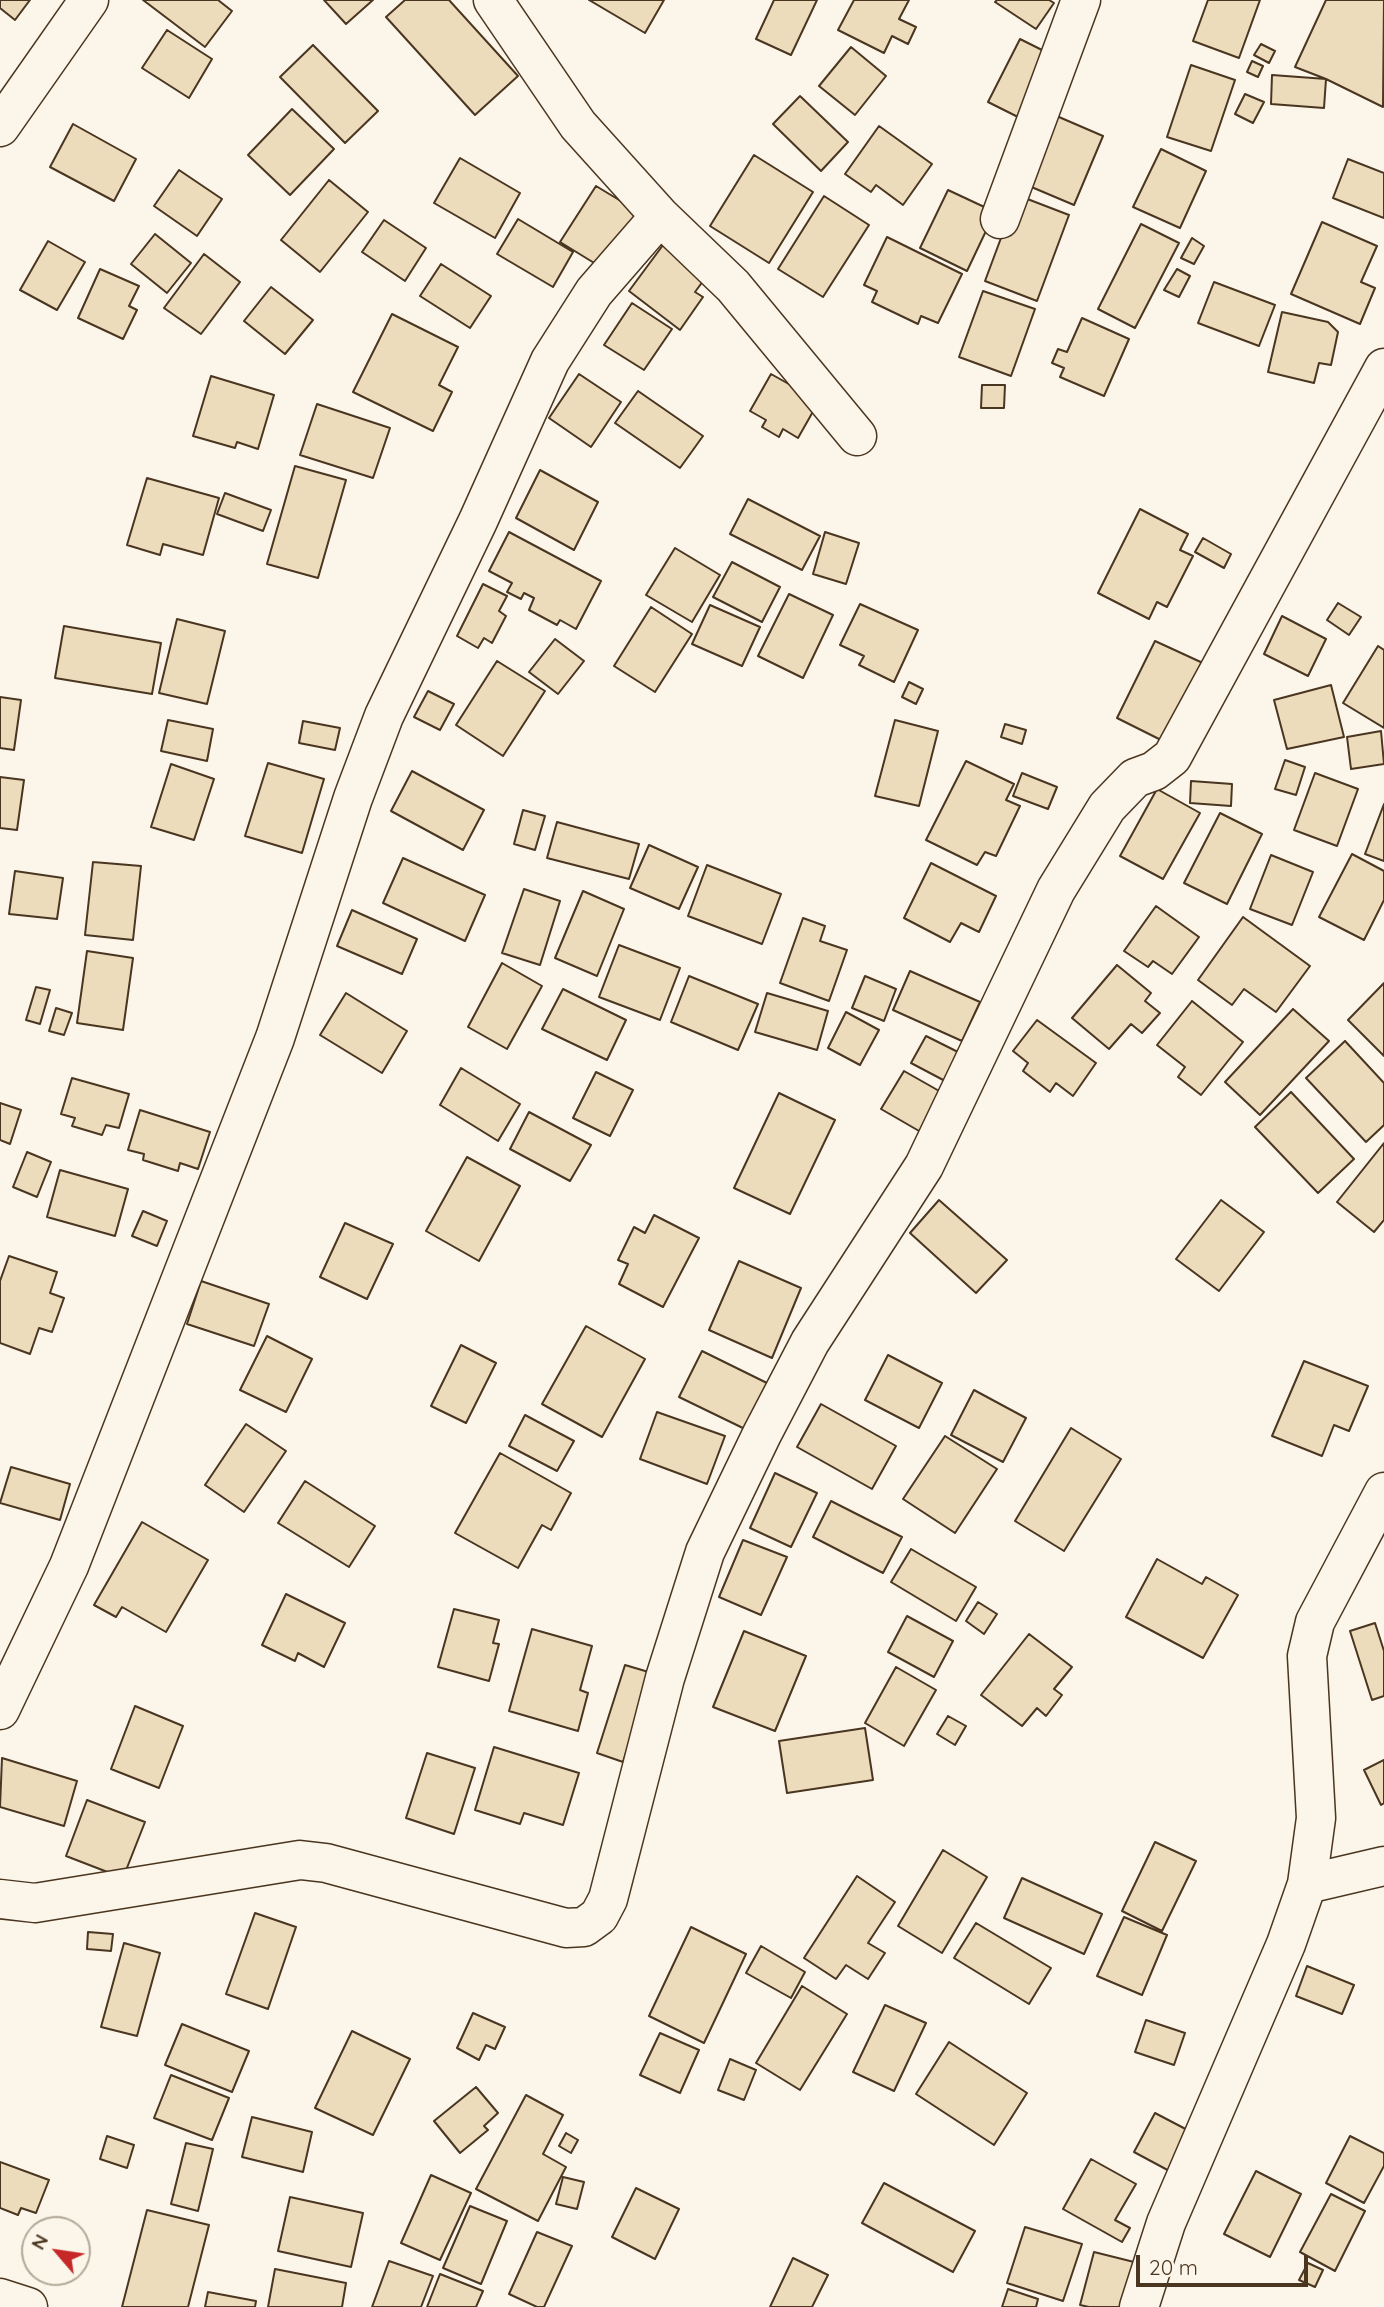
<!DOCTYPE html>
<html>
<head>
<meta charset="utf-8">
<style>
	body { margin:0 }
	#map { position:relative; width:1384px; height:2307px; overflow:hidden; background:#fbf6e9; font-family:Quicksand,sans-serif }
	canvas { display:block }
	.north { position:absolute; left:21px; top:2216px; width:70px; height:70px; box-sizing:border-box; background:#fbf6e9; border:2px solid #b4a999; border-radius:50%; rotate:299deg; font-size:19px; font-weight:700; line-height:28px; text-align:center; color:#4a3520 }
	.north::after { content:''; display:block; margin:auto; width:24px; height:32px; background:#c62828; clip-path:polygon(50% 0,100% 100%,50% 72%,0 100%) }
	.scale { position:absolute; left:1136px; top:2255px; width:172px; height:32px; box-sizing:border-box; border:4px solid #4a3520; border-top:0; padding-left:9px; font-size:21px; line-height:24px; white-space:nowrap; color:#4a3520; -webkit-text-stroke:5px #fbf6e9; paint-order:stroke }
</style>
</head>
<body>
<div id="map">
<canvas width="1384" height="2307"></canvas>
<div class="north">N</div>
<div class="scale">20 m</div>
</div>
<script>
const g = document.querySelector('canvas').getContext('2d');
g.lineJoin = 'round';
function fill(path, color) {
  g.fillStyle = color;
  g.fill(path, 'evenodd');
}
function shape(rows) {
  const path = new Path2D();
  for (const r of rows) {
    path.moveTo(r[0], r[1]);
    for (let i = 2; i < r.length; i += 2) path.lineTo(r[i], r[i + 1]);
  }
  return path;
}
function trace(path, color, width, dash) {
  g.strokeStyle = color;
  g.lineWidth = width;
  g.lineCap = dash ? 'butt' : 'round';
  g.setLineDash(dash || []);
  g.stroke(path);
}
const building = shape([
	[0,0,30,0,15,20,0,8,0,0],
	[143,0,218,0,232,11,205,47,143,0],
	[324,0,373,0,346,24,324,0],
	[405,0,449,0,518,76,475,115,386,17,405,0],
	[589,0,664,0,645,33,589,0],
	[774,0,817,0,791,55,756,39,774,0],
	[854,0,909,0,899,19,916,27,908,44,892,36,884,53,838,30,854,0],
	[997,0,1049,0,1054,3,1036,29,995,2,997,0],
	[1208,0,1260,0,1239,58,1193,41,1208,0],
	[1326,0,1384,0,1383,107,1326,79,1295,67,1326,0],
	[167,30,212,59,189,98,142,68,167,30],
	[1020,39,1056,57,1024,120,988,102,1020,39],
	[1261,44,1275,51,1269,63,1254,55,1261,44],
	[313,45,378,111,345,143,280,77,313,45],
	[851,47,886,76,855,115,819,86,851,47],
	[1252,61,1263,66,1258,77,1247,72,1252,61],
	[1191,65,1235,80,1211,151,1167,137,1191,65],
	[1272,75,1326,79,1324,108,1271,104,1272,75],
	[1245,94,1264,102,1253,123,1235,114,1245,94],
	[800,96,848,142,821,171,773,124,800,96],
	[292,109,334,149,290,195,248,155,292,109],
	[1052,114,1103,136,1074,205,1022,183,1052,114],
	[73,124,136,159,114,201,50,167,73,124],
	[879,126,932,164,903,205,876,185,871,192,845,174,879,126],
	[1161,149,1206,171,1180,228,1133,207,1161,149],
	[754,155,813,192,769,263,710,226,754,155],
	[460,158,520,193,495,238,434,203,460,158],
	[1348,159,1384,173,1384,218,1333,198,1348,159],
	[179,170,222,199,197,236,154,206,179,170],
	[329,180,368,212,320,272,281,240,329,180],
	[596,186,639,212,604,269,560,242,596,186],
	[948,190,995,212,967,271,920,248,948,190],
	[1017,195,1069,215,1037,301,985,281,1017,195],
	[824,196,869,225,823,297,778,269,824,196],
	[518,219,573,252,553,287,497,254,518,219],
	[384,220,426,248,405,281,362,252,384,220],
	[1322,222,1377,246,1361,282,1375,288,1360,324,1291,294,1322,222],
	[1141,224,1179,243,1135,328,1098,309,1141,224],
	[155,234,191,263,167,293,131,264,155,234],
	[887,237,962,274,938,323,921,316,918,324,872,302,877,291,864,285,887,237],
	[1192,238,1204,246,1194,264,1181,258,1192,238],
	[48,241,85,262,57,310,20,290,48,241],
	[666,241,709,273,695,292,703,297,680,330,629,291,666,241],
	[204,254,240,282,201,334,164,308,204,254],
	[441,264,491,296,470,328,420,296,441,264],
	[100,269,139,286,129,306,137,310,123,339,78,318,100,269],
	[1177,269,1190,276,1179,297,1164,290,1177,269],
	[1214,282,1275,305,1259,346,1198,323,1214,282],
	[271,287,313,320,285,354,244,321,271,287],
	[983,291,1035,309,1011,376,959,357,983,291],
	[632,303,672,329,644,370,604,345,632,303],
	[1282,312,1328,322,1338,332,1331,365,1319,363,1314,383,1268,372,1282,312],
	[392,314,458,347,439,385,452,392,433,431,353,392,392,314],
	[1082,318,1129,339,1104,396,1060,377,1064,368,1052,363,1058,349,1067,352,1082,318],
	[579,374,621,402,591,447,549,418,579,374],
	[771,374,819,401,798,438,783,429,779,437,762,427,766,420,750,411,771,374],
	[211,376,274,395,258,449,237,442,235,448,193,436,211,376],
	[982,385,1005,385,1004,408,981,408,982,385],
	[638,391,703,436,680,468,615,423,638,391],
	[317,404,390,428,373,478,300,455,317,404],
	[295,466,346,480,318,578,267,564,295,466],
	[540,470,598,502,574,550,516,518,540,470],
	[147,478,219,498,203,555,163,544,160,555,127,545,147,478],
	[225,493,271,510,263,531,217,514,225,493],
	[748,499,820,536,802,570,730,534,748,499],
	[1140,509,1188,534,1180,550,1193,556,1167,607,1157,602,1149,619,1098,593,1140,509],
	[509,532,601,581,576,629,560,620,557,625,529,610,534,598,524,593,521,599,507,592,512,583,489,571,509,532],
	[825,532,859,543,846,584,813,574,825,532],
	[1203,538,1231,554,1224,568,1195,552,1203,538],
	[675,548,720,575,692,622,646,595,675,548],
	[732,562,780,587,762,622,713,597,732,562],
	[483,584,507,596,499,611,506,616,492,643,484,638,478,648,457,636,483,584],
	[789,594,833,615,803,678,758,656,789,594],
	[1338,603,1361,617,1349,635,1327,620,1338,603],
	[860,604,918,630,894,682,859,665,864,656,840,645,860,604],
	[710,605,760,627,742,666,692,644,710,605],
	[651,607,692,634,655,692,614,666,651,607],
	[1282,616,1326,639,1308,676,1264,654,1282,616],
	[177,619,225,631,207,704,159,693,177,619],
	[64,626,161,643,152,694,55,678,64,626],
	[555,639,584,661,558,694,529,672,555,639],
	[1155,641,1205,664,1167,743,1117,718,1155,641],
	[1378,646,1384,650,1384,728,1343,703,1378,646],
	[497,661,545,691,503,756,456,725,497,661],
	[909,682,923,689,916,704,902,697,909,682],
	[1331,685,1344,737,1287,749,1274,700,1331,685],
	[428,691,454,704,440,730,414,717,428,691],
	[0,697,21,700,14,750,0,748,0,697],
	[168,720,213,729,207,761,161,751,168,720],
	[895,720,938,731,919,806,875,796,895,720],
	[303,721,340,728,335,750,299,743,303,721],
	[1005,724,1026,730,1022,744,1001,737,1005,724],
	[1381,731,1384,764,1351,769,1347,737,1381,731],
	[1285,760,1305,767,1296,795,1275,789,1285,760],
	[966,761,1014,784,1006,800,1020,806,996,856,985,852,977,865,926,840,966,761],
	[268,763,324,779,302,853,245,836,268,763],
	[171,764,214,779,194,840,151,827,171,764],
	[412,771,484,810,463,850,391,811,412,771],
	[1022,773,1057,787,1048,809,1013,796,1022,773],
	[1315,773,1358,789,1337,846,1294,830,1315,773],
	[0,777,24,780,17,830,0,828,0,777],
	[1191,781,1232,784,1231,806,1190,803,1191,781],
	[1157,789,1200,813,1163,879,1120,856,1157,789],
	[1384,804,1384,861,1365,854,1384,804],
	[523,810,545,816,535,850,514,844,523,810],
	[1220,813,1262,834,1227,904,1184,883,1220,813],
	[557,822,639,844,629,879,547,858,557,822],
	[649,845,698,867,679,909,630,888,649,845],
	[1352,854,1384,871,1384,900,1364,940,1319,917,1352,854],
	[1271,855,1313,872,1292,925,1250,909,1271,855],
	[403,858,485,895,465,941,383,903,403,858],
	[93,862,141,866,133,940,85,935,93,862],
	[931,863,996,896,979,932,961,923,950,942,904,918,931,863],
	[707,865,781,894,762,944,688,916,707,865],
	[15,871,63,878,57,919,9,914,15,871],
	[524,889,560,901,540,965,502,953,524,889],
	[583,891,624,909,597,976,555,958,583,891],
	[1156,906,1199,937,1172,974,1153,961,1148,967,1124,951,1156,906],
	[352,910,417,939,402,974,337,946,352,910],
	[1243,917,1310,966,1276,1012,1244,989,1232,1005,1198,980,1243,917],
	[803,918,825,926,820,941,847,950,829,1001,780,983,803,918],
	[619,945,680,968,660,1020,599,997,619,945],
	[87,951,133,958,123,1030,77,1023,87,951],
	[502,963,542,986,507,1049,468,1027,502,963],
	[1117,965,1151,993,1145,1001,1160,1013,1142,1033,1131,1024,1109,1049,1072,1018,1117,965],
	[910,971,980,1002,962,1041,893,1010,910,971],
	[689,976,758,1004,738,1050,671,1022,689,976],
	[865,976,896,989,884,1021,852,1008,865,976],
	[1384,983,1384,1056,1348,1020,1384,983],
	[36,987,50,990,40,1024,26,1020,36,987],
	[563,989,626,1020,607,1060,542,1029,563,989],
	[346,993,407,1031,382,1073,320,1035,346,993],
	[767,993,828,1011,817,1050,755,1032,767,993],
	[1192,1001,1243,1042,1201,1095,1178,1077,1185,1067,1157,1045,1192,1001],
	[56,1008,72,1013,64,1035,49,1031,56,1008],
	[1293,1009,1329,1041,1260,1115,1225,1082,1293,1009],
	[846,1012,879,1030,860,1065,828,1048,846,1012],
	[1037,1020,1096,1063,1073,1096,1056,1083,1050,1092,1023,1071,1028,1063,1013,1051,1037,1020],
	[926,1036,962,1054,947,1082,911,1063,926,1036],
	[1345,1041,1384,1083,1384,1125,1366,1142,1306,1078,1345,1041],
	[461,1068,520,1104,498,1141,440,1105,461,1068],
	[904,1071,948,1096,926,1135,881,1109,904,1071],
	[596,1072,633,1090,610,1136,573,1118,596,1072],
	[72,1078,129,1094,119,1128,106,1125,102,1135,72,1126,75,1118,61,1114,72,1078],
	[1291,1092,1354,1159,1318,1193,1255,1127,1291,1092],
	[779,1093,835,1120,790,1214,734,1188,779,1093],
	[0,1103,21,1110,10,1144,0,1140,0,1103],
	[140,1110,210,1132,198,1169,180,1163,178,1171,143,1160,144,1154,128,1150,140,1110],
	[529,1112,591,1145,570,1181,510,1149,529,1112],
	[1384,1143,1384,1220,1374,1232,1337,1202,1384,1143],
	[27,1152,51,1162,37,1197,13,1187,27,1152],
	[467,1157,520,1186,479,1261,426,1231,467,1157],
	[60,1170,128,1189,115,1236,47,1217,60,1170],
	[939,1200,1007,1260,976,1293,910,1233,939,1200],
	[1221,1200,1264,1232,1219,1291,1176,1259,1221,1200],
	[143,1211,167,1221,157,1246,132,1236,143,1211],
	[654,1215,699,1238,663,1307,619,1284,628,1264,618,1260,634,1227,645,1233,654,1215],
	[345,1223,393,1244,367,1299,320,1277,345,1223],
	[9,1256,57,1272,50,1293,64,1298,52,1332,39,1328,30,1354,0,1343,0,1281,9,1256],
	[739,1261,801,1288,772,1358,709,1330,739,1261],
	[201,1281,269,1304,254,1346,187,1324,201,1281],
	[586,1326,645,1359,602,1437,542,1404,586,1326],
	[267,1336,312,1359,286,1412,240,1390,267,1336],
	[461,1345,496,1363,466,1423,431,1406,461,1345],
	[702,1351,769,1384,747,1430,679,1397,702,1351],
	[888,1355,942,1383,919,1428,865,1400,888,1355],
	[1304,1361,1368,1386,1349,1431,1334,1425,1322,1456,1272,1436,1304,1361],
	[974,1390,1026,1418,1003,1462,951,1435,974,1390],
	[821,1404,896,1446,872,1489,797,1447,821,1404],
	[657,1412,725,1436,707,1484,640,1459,657,1412],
	[525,1415,574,1441,557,1471,509,1446,525,1415],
	[246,1424,286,1451,244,1512,205,1485,246,1424],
	[1071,1428,1121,1459,1064,1551,1015,1521,1071,1428],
	[945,1436,997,1469,955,1533,903,1499,945,1436],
	[500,1453,571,1493,551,1530,542,1525,518,1568,455,1533,500,1453],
	[11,1467,70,1484,60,1520,0,1503,11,1467],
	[775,1473,817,1493,791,1547,750,1528,775,1473],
	[305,1481,375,1526,349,1567,278,1523,305,1481],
	[831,1501,902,1537,883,1573,813,1537,831,1501],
	[142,1522,208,1560,166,1632,122,1607,116,1617,94,1605,142,1522],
	[743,1540,787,1557,761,1615,719,1597,743,1540],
	[911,1549,976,1587,956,1621,891,1582,911,1549],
	[1157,1559,1202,1584,1206,1577,1238,1595,1203,1658,1126,1617,1157,1559],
	[286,1594,345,1623,324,1667,298,1653,295,1661,262,1645,286,1594],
	[978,1602,997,1614,984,1634,966,1621,978,1602],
	[454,1609,499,1620,493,1643,499,1644,489,1681,438,1667,454,1609],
	[907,1616,953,1641,934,1677,888,1652,907,1616],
	[1375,1623,1384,1651,1384,1696,1372,1700,1350,1631,1375,1623],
	[532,1629,592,1646,580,1690,588,1693,578,1731,509,1711,532,1629],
	[744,1631,806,1656,775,1731,713,1707,744,1631],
	[1029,1634,1072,1667,1054,1689,1062,1695,1046,1716,1037,1708,1022,1726,981,1695,1029,1634],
	[625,1665,652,1673,623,1762,597,1753,625,1665],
	[896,1667,936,1690,904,1746,865,1723,896,1667],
	[135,1706,183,1726,159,1788,111,1769,135,1706],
	[948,1716,966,1726,955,1745,937,1734,948,1716],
	[865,1728,873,1780,787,1793,779,1741,865,1728],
	[494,1747,579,1773,563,1825,524,1813,520,1824,475,1810,494,1747],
	[427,1753,475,1768,454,1834,406,1818,427,1753],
	[2,1758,77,1781,64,1826,0,1807,2,1758],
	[1384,1760,1384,1803,1381,1805,1364,1770,1384,1760],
	[87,1800,145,1822,123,1878,66,1856,87,1800],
	[1155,1842,1196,1861,1162,1931,1122,1911,1155,1842],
	[943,1850,987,1877,942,1953,898,1926,943,1850],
	[857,1876,895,1902,868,1943,885,1953,868,1979,846,1965,836,1979,804,1958,857,1876],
	[1022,1878,1102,1914,1084,1954,1004,1918,1022,1878],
	[255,1913,296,1927,268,2009,226,1994,255,1913],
	[1124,1917,1167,1935,1142,1995,1097,1976,1124,1917],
	[976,1923,1051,1968,1029,2004,954,1958,976,1923],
	[691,1927,746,1954,704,2043,649,2016,691,1927],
	[88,1932,113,1934,111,1951,87,1949,88,1932],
	[124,1943,160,1953,137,2036,101,2027,124,1943],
	[761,1946,805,1972,791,1998,746,1973,761,1946],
	[1307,1966,1354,1985,1342,2014,1296,1996,1307,1966],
	[802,1986,847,2014,800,2090,756,2063,802,1986],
	[885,2005,926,2023,894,2091,853,2072,885,2005],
	[473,2013,505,2027,495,2049,486,2045,479,2060,457,2048,473,2013],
	[1146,2020,1185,2033,1174,2065,1135,2052,1146,2020],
	[182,2024,249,2051,232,2092,165,2065,182,2024],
	[352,2031,410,2059,373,2135,315,2108,352,2031],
	[660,2033,699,2050,680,2093,640,2075,660,2033],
	[949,2042,1027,2093,994,2145,916,2094,949,2042],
	[730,2059,756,2070,744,2100,718,2090,730,2059],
	[171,2075,229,2098,212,2140,154,2118,171,2075],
	[476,2087,498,2113,484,2126,488,2130,460,2153,434,2121,476,2087],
	[526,2095,563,2115,543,2154,566,2167,538,2221,476,2189,526,2095],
	[1155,2113,1197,2135,1175,2174,1134,2152,1155,2113],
	[252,2117,312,2132,303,2172,242,2157,252,2117],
	[566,2133,578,2140,571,2153,559,2146,566,2133],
	[107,2136,134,2145,127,2168,100,2159,107,2136],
	[1350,2136,1384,2153,1384,2166,1364,2203,1326,2183,1350,2136],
	[186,2143,213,2149,198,2211,171,2204,186,2143],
	[1091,2159,1136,2184,1115,2220,1130,2228,1122,2242,1063,2209,1091,2159],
	[0,2162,49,2180,36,2213,21,2208,18,2215,0,2208,0,2162],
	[1256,2171,1301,2194,1270,2257,1224,2234,1256,2171],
	[431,2175,471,2193,440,2260,401,2243,431,2175],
	[563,2177,584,2182,577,2209,556,2204,563,2177],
	[884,2183,975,2231,953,2272,862,2223,884,2183],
	[636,2188,679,2209,655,2259,612,2237,636,2188],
	[1331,2194,1365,2211,1335,2271,1300,2252,1331,2194],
	[290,2197,363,2213,351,2267,278,2251,290,2197],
	[470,2206,507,2221,481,2284,443,2268,470,2206],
	[147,2210,209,2225,188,2307,122,2307,147,2210],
	[1025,2227,1082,2244,1063,2301,1007,2283,1025,2227],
	[537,2232,572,2246,544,2307,537,2307,509,2294,537,2232],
	[1094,2252,1134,2262,1123,2307,1089,2307,1080,2305,1094,2252],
	[793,2258,828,2275,812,2307,770,2307,793,2258],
	[389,2261,433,2276,421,2307,372,2307,389,2261],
	[1308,2263,1323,2270,1315,2287,1299,2280,1308,2263],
	[275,2269,346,2283,342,2307,268,2307,275,2269],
	[440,2274,483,2291,476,2307,427,2307,440,2274],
	[1008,2289,1038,2299,1036,2307,1002,2307,1008,2289],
	[208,2292,256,2301,255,2307,205,2307,208,2292]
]);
fill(building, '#ecdcbc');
trace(building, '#4a3520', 2);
const minor = shape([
	[493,0,578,125,660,216,733,286,857,436],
	[0,127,89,0],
	[1000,219,1081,0],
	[0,1710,69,1566,275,1038,353,798,384,716,478,521,550,361,594,292,660,216],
	[1307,1884,1384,1866],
	[0,1899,35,1903,300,1860,326,1863,566,1928,584,1927,599,1916,608,1899,665,1678,705,1552,762,1434,810,1342,924,1166,1056,890,1107,807,1135,778,1154,771,1172,757,1384,368],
	[0,2298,28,2307],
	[1139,2307,1166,2223,1286,1944,1307,1884,1316,1818,1307,1656,1315,1622,1384,1492]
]);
trace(minor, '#4a3520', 41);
trace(minor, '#fbf6e9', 38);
</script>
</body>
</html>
